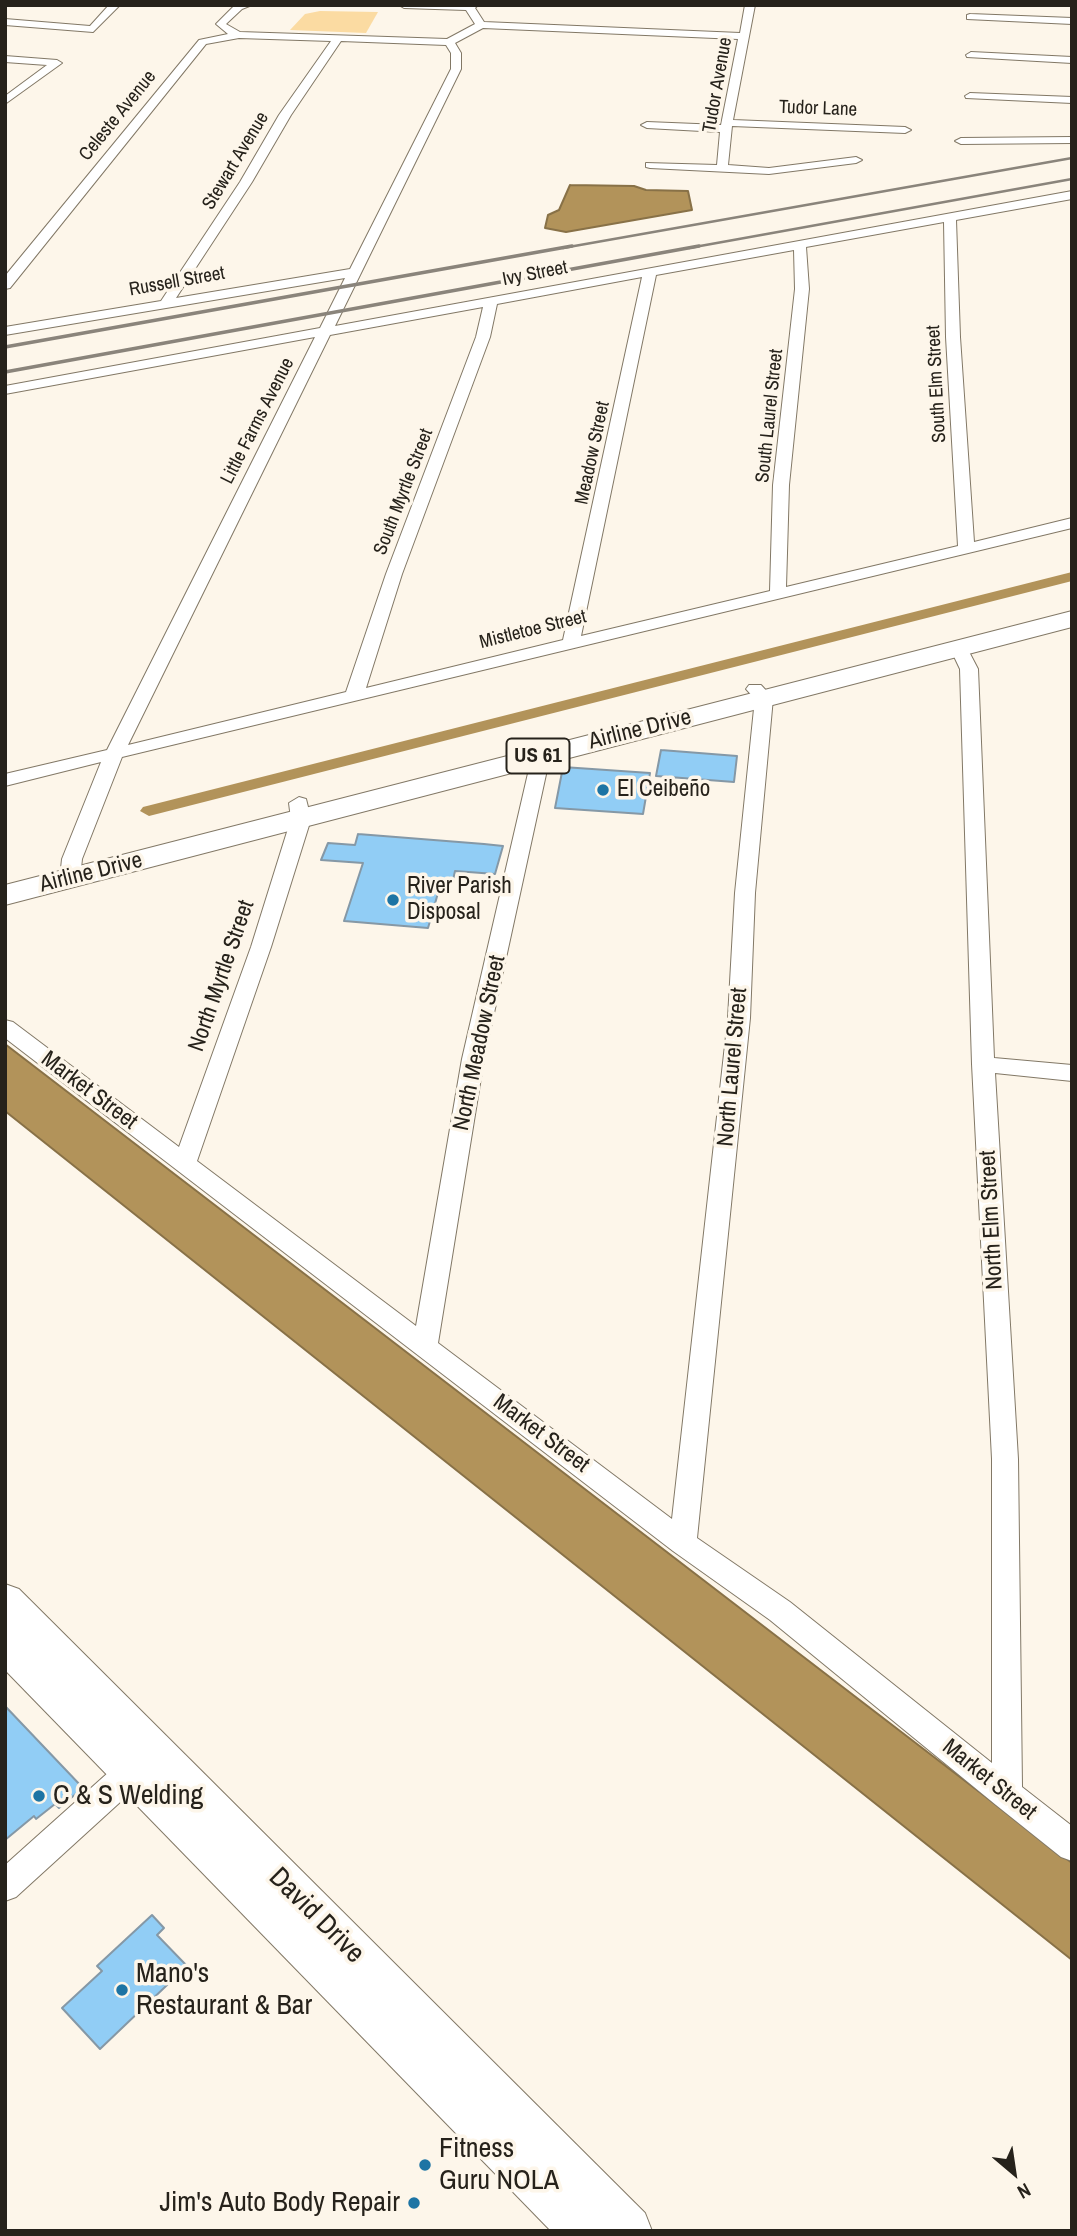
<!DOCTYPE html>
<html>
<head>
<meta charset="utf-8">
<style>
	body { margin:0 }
	#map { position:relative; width:1077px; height:2236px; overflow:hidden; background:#fdf6ea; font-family:"Archivo Narrow",sans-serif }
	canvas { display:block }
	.frame { position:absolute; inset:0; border:7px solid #26221b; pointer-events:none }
	.north { position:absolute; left:979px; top:2138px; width:70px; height:70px; -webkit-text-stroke:5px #fdf6ea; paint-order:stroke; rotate:151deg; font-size:19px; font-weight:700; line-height:28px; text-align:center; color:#26221b }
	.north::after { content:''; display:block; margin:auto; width:24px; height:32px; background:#26221b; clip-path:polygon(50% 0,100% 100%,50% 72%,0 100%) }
</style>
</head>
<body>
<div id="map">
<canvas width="1077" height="2236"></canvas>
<div class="frame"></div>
<div class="north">N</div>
</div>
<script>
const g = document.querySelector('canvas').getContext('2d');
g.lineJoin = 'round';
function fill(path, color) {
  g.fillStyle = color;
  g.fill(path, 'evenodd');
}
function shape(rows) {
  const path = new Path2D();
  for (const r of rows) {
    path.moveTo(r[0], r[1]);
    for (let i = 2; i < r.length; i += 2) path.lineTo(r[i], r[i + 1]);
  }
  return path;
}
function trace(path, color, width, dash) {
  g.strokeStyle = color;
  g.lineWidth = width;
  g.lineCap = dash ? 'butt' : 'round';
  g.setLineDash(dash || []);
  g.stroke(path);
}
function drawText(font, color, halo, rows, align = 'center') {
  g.font = font + ' "Archivo Narrow",sans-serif';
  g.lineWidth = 7;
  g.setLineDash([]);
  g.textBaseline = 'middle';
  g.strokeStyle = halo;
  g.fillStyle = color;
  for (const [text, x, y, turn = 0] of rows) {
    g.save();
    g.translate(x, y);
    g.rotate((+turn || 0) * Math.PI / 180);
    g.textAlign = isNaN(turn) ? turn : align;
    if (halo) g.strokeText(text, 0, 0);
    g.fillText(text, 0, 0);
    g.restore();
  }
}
fill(shape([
	[320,11,378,12,366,33,290,30,305,14]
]), '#fbdba2');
const water = shape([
	[570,185,634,186,646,190,688,191,692,210,566,232,545,228,548,215,559,210,570,185],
	[5,1044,1072,1863,1072,1960,5,1111,5,1044]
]);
fill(water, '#b2935a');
trace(water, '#887147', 2);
fill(shape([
	[1072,572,1072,581,149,816,140,811,143,807,1072,572]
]), '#b2935a');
const building = shape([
	[661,750,737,756,734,782,656,776,661,750],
	[563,767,650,773,643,814,555,808,563,767],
	[358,834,484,844,503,846,495,874,455,871,453,880,442,879,428,928,344,921,363,863,321,860,328,843,355,845,358,834],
	[5,1706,83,1788,59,1808,55,1804,36,1819,34,1816,5,1840,5,1706],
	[152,1915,164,1928,157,1935,187,1966,100,2049,62,2008,102,1971,97,1966,152,1915]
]);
fill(building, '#91cdf5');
trace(building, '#8598a6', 2);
const minor = shape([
	[109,5,120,5,93,32,5,25,5,19,90,26,109,5],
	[235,5,252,5,242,9,226,24,240,32,447,39,475,24,466,10,404,8,399,5,478,5,475,8,484,22,740,33,745,5,755,5,733,120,905,127,911,130,905,133,732,126,728,165,769,168,856,157,862,160,856,163,769,174,650,168,646,167,646,163,717,165,720,132,647,128,641,125,647,122,721,125,738,39,483,28,455,43,461,53,461,69,335,326,1072,191,1072,199,956,220,960,337,974,542,1072,518,1072,528,122,757,82,859,80,878,77,882,70,884,63,882,60,878,62,859,101,762,5,786,5,774,107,750,315,337,5,394,5,386,320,328,345,278,5,335,5,327,161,301,240,182,279,115,331,41,239,38,206,44,10,288,5,289,5,276,199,40,228,34,216,24,235,5],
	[341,41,446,45,451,53,451,69,350,269,176,298,252,182,291,115,341,41],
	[944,222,946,337,958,546,786,587,789,485,809,289,806,247,944,222],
	[794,250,795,289,773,485,770,591,581,636,656,275,794,250],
	[642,277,563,640,366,688,402,574,490,337,497,304,642,277],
	[483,307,476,337,386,574,346,692,128,745,330,335,483,307],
	[970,14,1072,18,1072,24,967,19,967,15,970,14],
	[971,52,1072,57,1072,63,967,57,966,55,971,52],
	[5,56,57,60,62,63,5,104,5,96,47,65,5,62,5,56],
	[970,93,1072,97,1072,103,966,98,965,96,970,93],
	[1072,137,1072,143,961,144,955,141,961,138,1072,137],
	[959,643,965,644,978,669,994,1058,1072,1065,1072,1081,995,1073,1018,1459,1022,1787,1072,1826,1072,1861,1061,1857,996,1805,770,1620,673,1551,5,1038,5,1020,13,1022,179,1147,251,947,291,819,289,803,299,797,306,799,311,819,271,947,197,1161,416,1326,462,1059,532,756,524,745,527,741,539,741,550,756,484,1059,438,1343,672,1519,728,1018,735,893,755,699,746,689,749,685,761,685,773,698,755,893,750,1018,697,1538,790,1602,992,1763,992,1459,972,1064,960,669,950,648,959,643],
	[140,1750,151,1754,155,1764,151,1774,16,1897,5,1901,5,1865,129,1754,140,1750]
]);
const secondary = shape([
	[5,1584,19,1589,645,2213,652,2231,551,2231,5,1670,5,1584]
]);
const trunk = shape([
	[1072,611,1072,627,5,905,5,885,1072,611]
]);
trace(minor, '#827866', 2);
trace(secondary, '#827866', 2);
trace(trunk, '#827866', 2);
fill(minor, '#fff');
fill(secondary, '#fff');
fill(trunk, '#fff');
trace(shape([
	[563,248,1072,158],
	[689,248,1072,179]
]), '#8a847b', 2.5);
trace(shape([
	[5,347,572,246],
	[5,372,699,246]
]), '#8a847b', 3.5);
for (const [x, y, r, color] of [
	[603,790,7,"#1d74a4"],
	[393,900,7,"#1d74a4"],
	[39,1796,7,"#1d74a4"],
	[122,1990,7,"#1d74a4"],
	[425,2165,7,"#1d74a4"],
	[414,2203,7,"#1d74a4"]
]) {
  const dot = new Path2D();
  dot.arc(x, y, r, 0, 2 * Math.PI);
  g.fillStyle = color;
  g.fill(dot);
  trace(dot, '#fdf6ea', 2.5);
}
drawText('19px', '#26221b', '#fdf6ea', [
	["Tudor Avenue",718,85,-80],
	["Tudor Lane",818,109,2],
	["Celeste Avenue",118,116,-51],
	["Stewart Avenue",236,161,-59],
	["Ivy Street",535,274,-11],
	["Russell Street",177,282,-10],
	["South Elm Street",937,384,-93],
	["South Laurel Street",770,416,-84],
	["Little Farms Avenue",258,421,-63],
	["Meadow Street",593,453,-78],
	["South Myrtle Street",404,492,-69],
	["Mistletoe Street",533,630,-14]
]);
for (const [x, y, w] of [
	[538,756,63]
]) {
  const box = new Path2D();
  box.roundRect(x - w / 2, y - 17.5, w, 35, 5);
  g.fillStyle = '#fdf6ea';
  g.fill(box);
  trace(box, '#26221b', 2);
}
drawText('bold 21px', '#26221b', null, [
	["US 61",538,756]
]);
drawText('23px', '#26221b', '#fdf6ea', [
	["Airline Drive",640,730,-14],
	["Airline Drive",91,873,-14],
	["North Myrtle Street",222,976,-71],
	["North Meadow Street",480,1043,-78],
	["North Laurel Street",733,1067,-85],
	["Market Street",89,1091,37],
	["North Elm Street",992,1220,-93],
	["Market Street",541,1434,37],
	["Market Street",989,1780,39]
]);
drawText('23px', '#26221b', '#fdf6ea', [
	["El Ceibeño",617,790],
	["River Parish",407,887],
	["Disposal",407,913]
], 'left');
drawText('28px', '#26221b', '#fdf6ea', [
	["C & S Welding",53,1796],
	["Mano's",136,1974],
	["Restaurant & Bar",136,2006],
	["Fitness",439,2149],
	["Guru NOLA",439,2181],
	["Jim's Auto Body Repair",400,2203,"right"]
], 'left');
drawText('28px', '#26221b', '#fdf6ea', [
	["David Drive",316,1916,45]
]);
</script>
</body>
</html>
